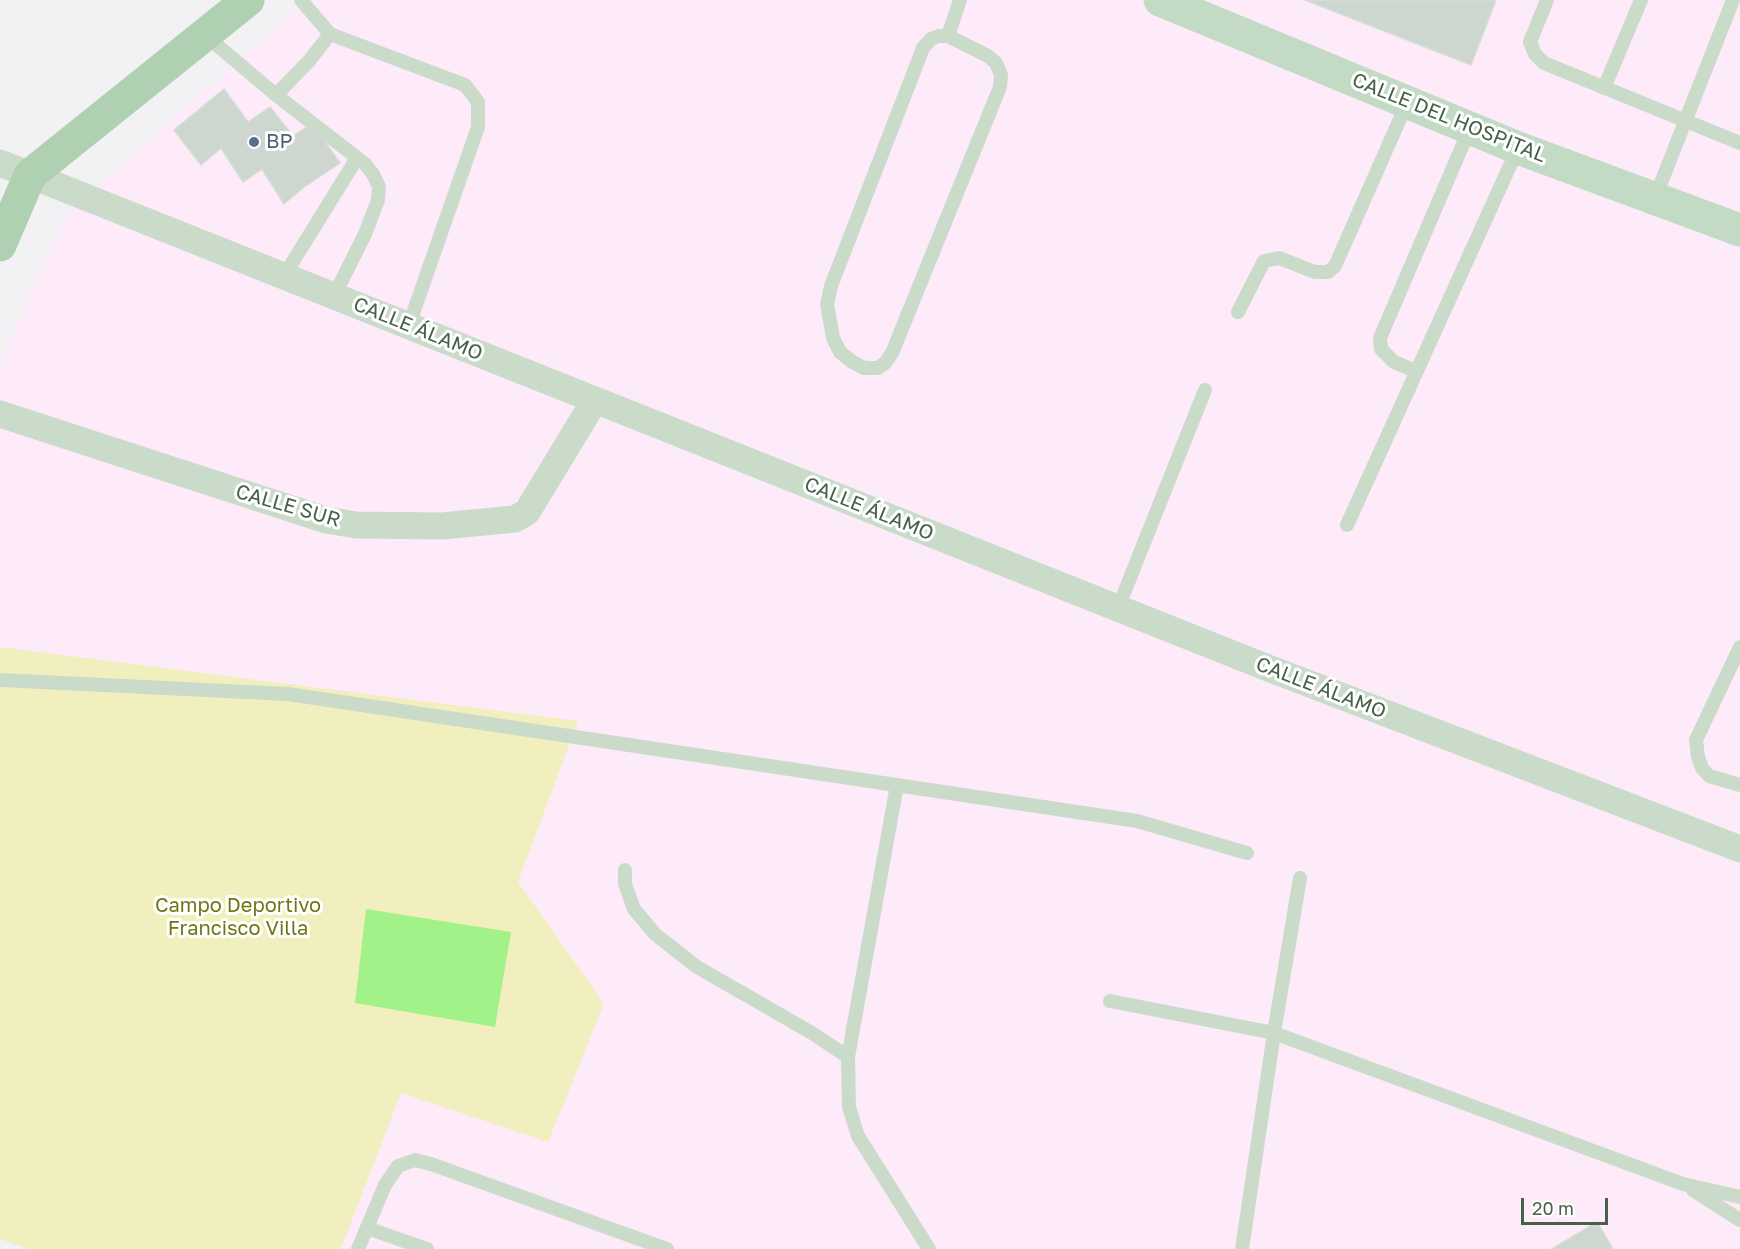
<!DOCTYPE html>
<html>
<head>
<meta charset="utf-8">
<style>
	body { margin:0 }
	#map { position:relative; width:1740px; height:1249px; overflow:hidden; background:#f2f1f3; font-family:"Golos Text",sans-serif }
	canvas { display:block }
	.scale { position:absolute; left:1521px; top:1198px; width:87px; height:27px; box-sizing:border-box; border:3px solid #476048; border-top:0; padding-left:8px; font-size:18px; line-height:21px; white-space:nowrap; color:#476048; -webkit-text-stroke:4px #fff; paint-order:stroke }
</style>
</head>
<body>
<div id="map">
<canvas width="1740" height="1249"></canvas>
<div class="scale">20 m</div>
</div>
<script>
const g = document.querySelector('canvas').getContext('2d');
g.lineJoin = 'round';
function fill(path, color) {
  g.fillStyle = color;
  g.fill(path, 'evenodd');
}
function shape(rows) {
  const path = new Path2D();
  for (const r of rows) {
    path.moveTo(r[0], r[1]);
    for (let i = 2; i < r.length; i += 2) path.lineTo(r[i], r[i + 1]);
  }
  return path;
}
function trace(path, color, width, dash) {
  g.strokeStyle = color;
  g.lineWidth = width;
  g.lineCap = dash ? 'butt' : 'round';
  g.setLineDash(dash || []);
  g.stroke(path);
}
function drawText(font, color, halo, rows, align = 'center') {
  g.font = font + ' "Golos Text",sans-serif';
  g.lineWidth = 6;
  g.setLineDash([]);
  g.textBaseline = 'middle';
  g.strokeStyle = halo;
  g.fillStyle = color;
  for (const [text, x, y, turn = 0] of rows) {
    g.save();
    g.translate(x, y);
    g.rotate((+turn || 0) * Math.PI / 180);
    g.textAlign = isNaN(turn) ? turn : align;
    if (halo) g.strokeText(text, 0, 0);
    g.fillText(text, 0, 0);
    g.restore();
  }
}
fill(shape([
	[306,0,1740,0,1740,1249,28,1249,0,1239,0,375,2,359,65,216]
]), '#fdebf9');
fill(shape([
	[0,647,578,721,518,882,604,1004,548,1142,401,1093,341,1249,28,1249,0,1239]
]), '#f2efbe');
fill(shape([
	[366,909,511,932,495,1027,355,1003]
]), '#a2f289');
const building = shape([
	[1305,0,1496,0,1471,65,1305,0],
	[224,89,248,122,270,107,293,136,312,124,340,163,304,187,284,204,262,169,243,182,221,148,201,165,174,130,224,89],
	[1597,1222,1613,1249,1552,1249,1597,1222]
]);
fill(building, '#cdd6cf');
trace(building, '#d5ddd7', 1.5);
trace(shape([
	[301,0,330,34],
	[1547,0,1530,42,1535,54,1544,63,1740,143],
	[205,35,276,95,365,164,373,174,379,187,378,200,365,234,334,296],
	[939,36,948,36,988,56,996,63,1001,75,1000,87,892,353,885,363,878,368,864,368,851,361,840,352,833,338,827,304,831,286,923,48,931,39,939,36],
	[948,36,960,0],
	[1604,88,1641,0],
	[276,95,309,61,330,34,465,85,478,102,478,127,409,325],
	[1655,198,1733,0],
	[284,276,357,158],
	[1238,312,1264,261,1279,258,1315,272,1328,272,1335,266,1407,103],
	[1416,371,1394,362,1381,349,1380,338,1470,128],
	[1347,525,1518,148],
	[1118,608,1205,390],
	[1740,647,1696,740,1698,757,1702,768,1709,776,1740,785],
	[0,680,288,694,1137,821,1247,853],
	[625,870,625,884,634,909,655,934,697,967,812,1033,848,1057,849,1107,858,1136,929,1249],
	[1110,1001,1274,1033,1683,1184,1740,1197],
	[848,1057,897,785],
	[1693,1190,1740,1220],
	[367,1228,427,1249],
	[358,1249,385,1185,398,1166,415,1160,431,1164,667,1249],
	[1242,1249,1274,1033,1300,878]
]), '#cadbca', 14);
trace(shape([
	[0,163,1268,668,1740,849],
	[0,414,326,520,356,525,442,526,515,519,527,512,595,400]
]), '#cadbca', 27);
trace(shape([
	[1160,0,1518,148,1740,230]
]), '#c3dbc4', 33);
trace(shape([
	[0,245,30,175,248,0]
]), '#afd1b1', 33);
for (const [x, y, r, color] of [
	[254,142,6,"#5c6f8a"]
]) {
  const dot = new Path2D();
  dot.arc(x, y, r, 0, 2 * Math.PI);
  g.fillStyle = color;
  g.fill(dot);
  trace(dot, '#fff', 2);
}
drawText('20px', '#476048', '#fff', [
	["CALLE DEL HOSPITAL",1449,118,22],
	["CALLE ÁLAMO",418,329,22],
	["CALLE SUR",288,506,16],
	["CALLE ÁLAMO",869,509,22],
	["CALLE ÁLAMO",1321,688,21]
]);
drawText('20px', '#4e5e75', '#fff', [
	["BP",266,142]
], 'left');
drawText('20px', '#717612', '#fff', [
	["Campo Deportivo",238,906],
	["Francisco Villa",238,929]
]);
</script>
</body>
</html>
